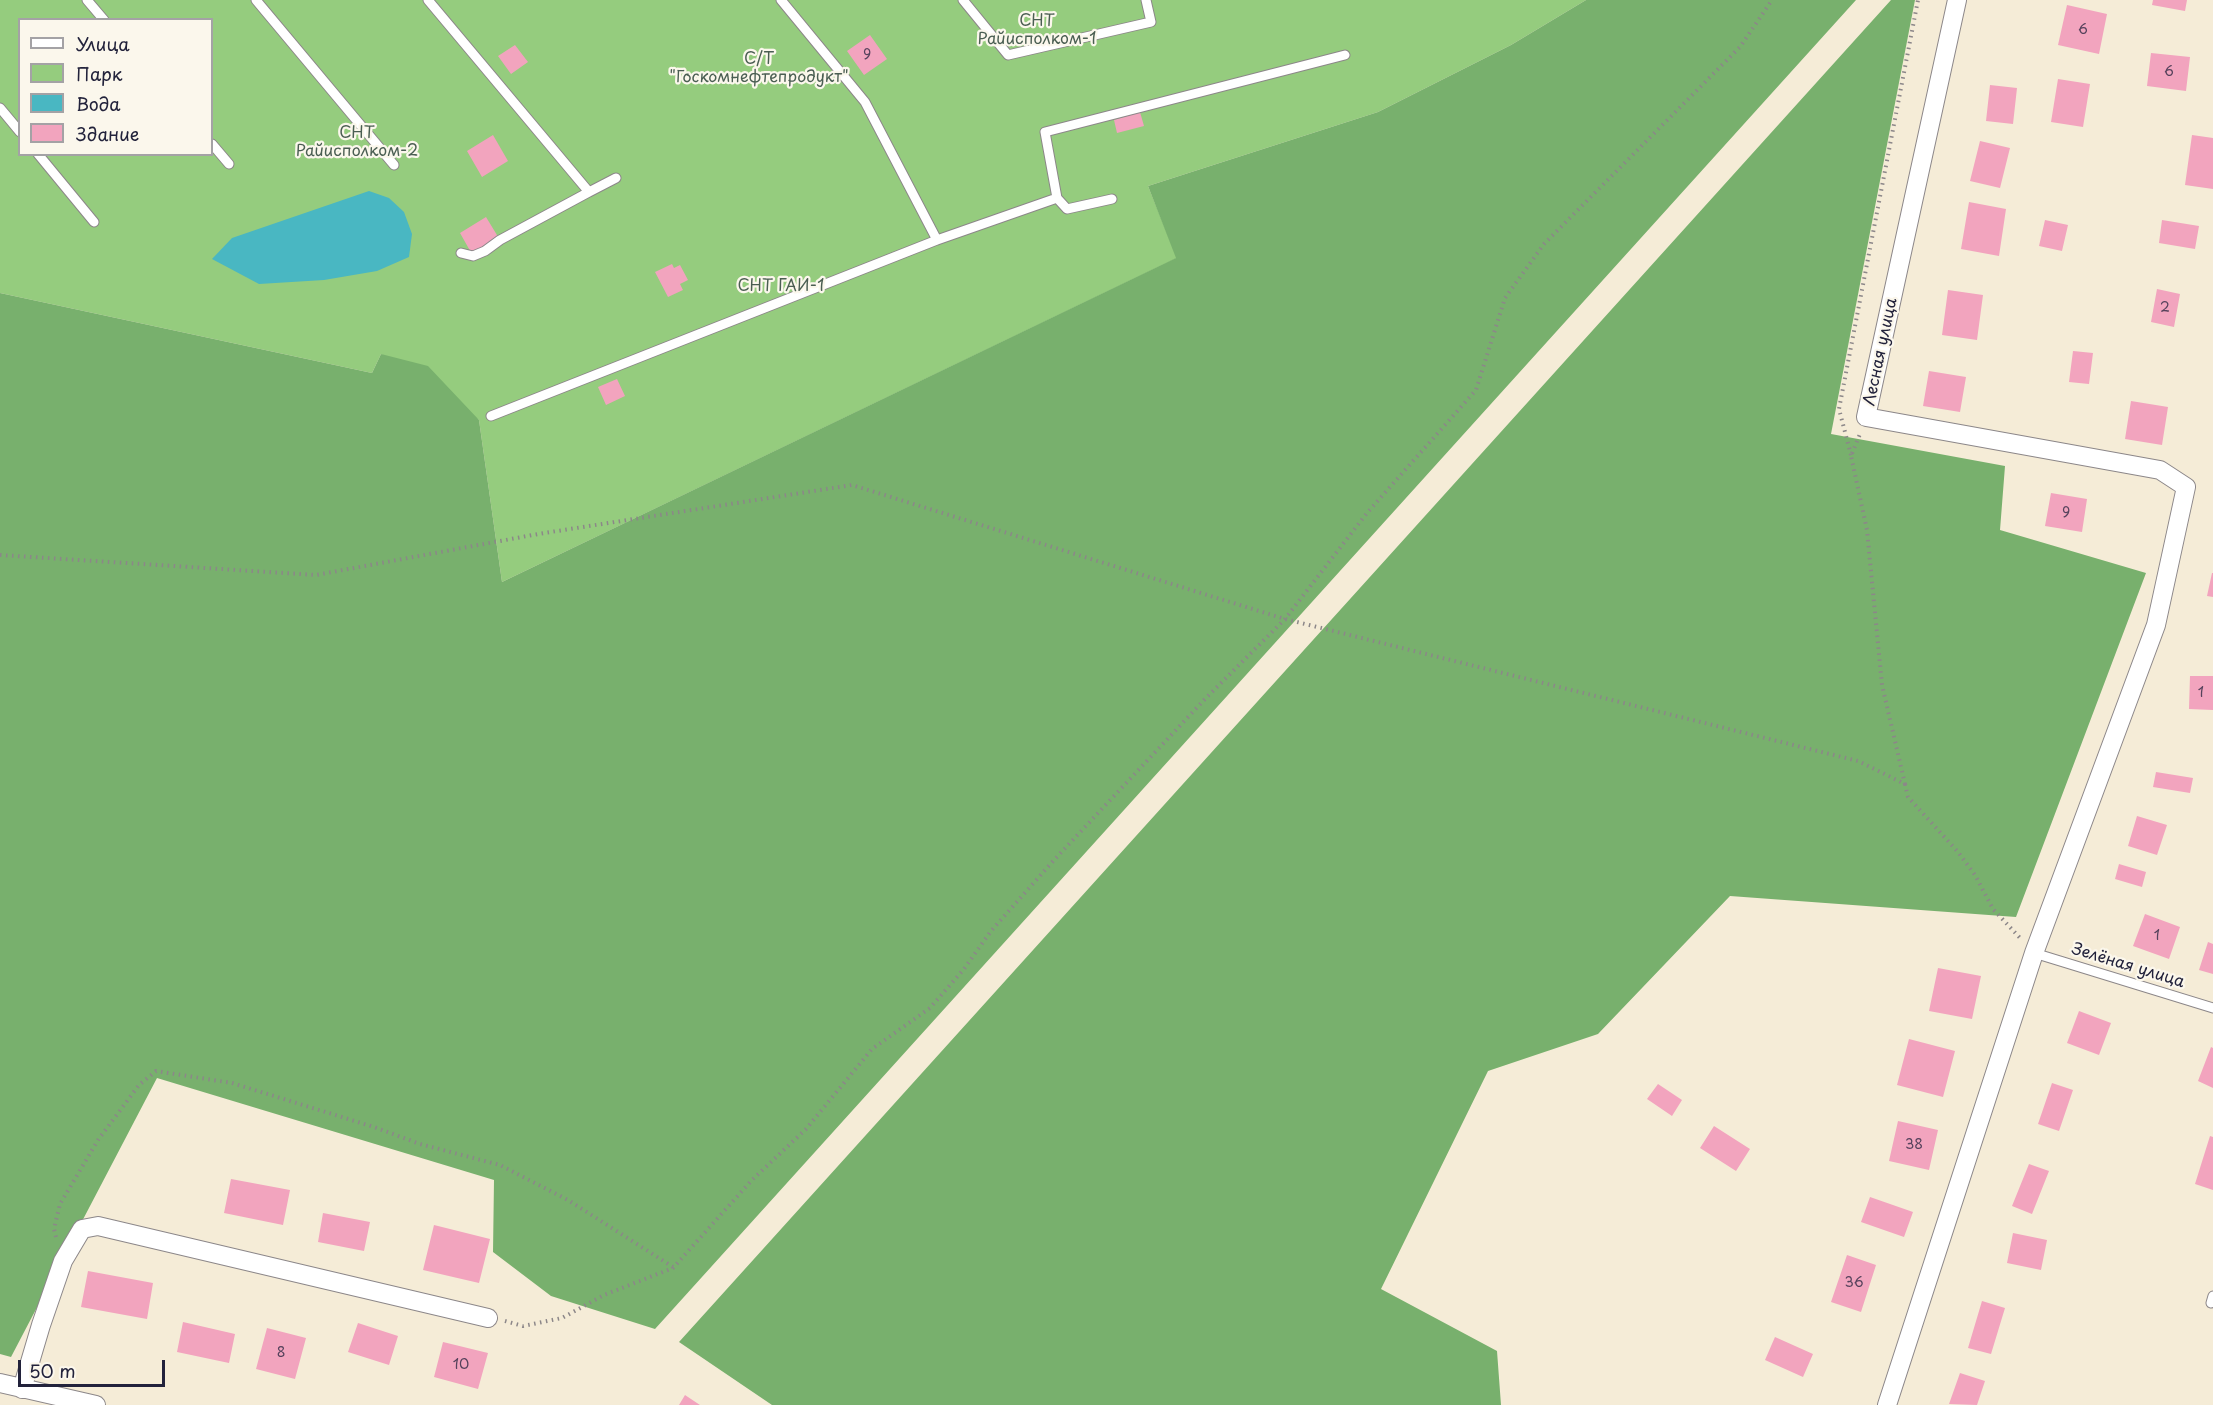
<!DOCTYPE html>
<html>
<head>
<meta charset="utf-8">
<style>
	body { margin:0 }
	#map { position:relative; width:2213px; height:1405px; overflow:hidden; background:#f5ecd7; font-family:"Playpen Sans",sans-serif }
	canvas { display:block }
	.legend { position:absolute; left:18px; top:18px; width:195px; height:138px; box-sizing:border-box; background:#fbf7ec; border:2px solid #a4a2a5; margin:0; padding:8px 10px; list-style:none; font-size:18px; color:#22223b }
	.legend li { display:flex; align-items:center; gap:12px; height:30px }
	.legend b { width:30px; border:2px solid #a4a2a5 }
	.scale { position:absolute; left:18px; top:1360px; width:147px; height:27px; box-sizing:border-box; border:3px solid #22223b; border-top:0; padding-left:8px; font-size:18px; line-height:21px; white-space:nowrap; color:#22223b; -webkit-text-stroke:4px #fbf7ec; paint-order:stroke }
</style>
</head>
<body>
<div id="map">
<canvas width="2213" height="1405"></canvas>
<ul class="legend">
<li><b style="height:8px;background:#fff"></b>Улица</li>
<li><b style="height:16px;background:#95cc7e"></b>Парк</li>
<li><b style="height:16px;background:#49b7c2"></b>Вода</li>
<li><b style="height:16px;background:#f2a4be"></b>Здание</li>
</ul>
<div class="scale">50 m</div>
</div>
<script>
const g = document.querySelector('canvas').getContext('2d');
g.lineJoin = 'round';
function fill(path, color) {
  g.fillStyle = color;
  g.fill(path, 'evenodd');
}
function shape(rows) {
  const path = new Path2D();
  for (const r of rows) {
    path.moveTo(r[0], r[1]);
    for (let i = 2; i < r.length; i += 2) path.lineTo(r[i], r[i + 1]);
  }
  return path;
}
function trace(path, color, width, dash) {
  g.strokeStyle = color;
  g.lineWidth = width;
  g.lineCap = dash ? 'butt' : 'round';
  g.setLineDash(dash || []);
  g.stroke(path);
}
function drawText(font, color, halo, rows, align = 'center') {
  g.font = font + ' "Playpen Sans",sans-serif';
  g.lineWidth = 4.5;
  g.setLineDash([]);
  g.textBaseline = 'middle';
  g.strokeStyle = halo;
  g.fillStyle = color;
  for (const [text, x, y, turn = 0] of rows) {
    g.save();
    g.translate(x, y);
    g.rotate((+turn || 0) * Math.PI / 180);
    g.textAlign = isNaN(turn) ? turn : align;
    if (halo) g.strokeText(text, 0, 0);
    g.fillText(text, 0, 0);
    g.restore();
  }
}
fill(shape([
	[0,0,1586,0,1511,45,1378,112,1148,186,1177,258,502,582,479,420,381,354,372,373,0,293],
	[20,20,212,20,212,154,20,154]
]), '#95cc7e');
fill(shape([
	[1586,0,1856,0,655,1329,551,1296,493,1252,494,1180,157,1078,11,1357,0,1354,0,293,372,373,381,354,428,366,479,420,502,582,1176,258,1148,186,1378,112,1511,45],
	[1891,0,1915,0,1831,434,2005,466,2000,530,2146,573,2016,917,1730,896,1598,1034,1488,1071,1381,1289,1497,1351,1501,1405,772,1405,679,1342]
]), '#78b06d');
fill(shape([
	[369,191,389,198,404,212,412,234,409,257,377,271,324,280,259,284,212,259,232,238]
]), '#49b7c2');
fill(shape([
	[2153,0,2187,0,2185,11,2152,5],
	[2067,5,2107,14,2099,54,2058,45],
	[870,35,887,59,864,75,847,51],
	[515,45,528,62,511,74,498,56],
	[2151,53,2190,57,2186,91,2147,86],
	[2058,79,2090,84,2083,127,2051,122],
	[1990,85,2017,88,2013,124,1986,121],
	[1140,112,1144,126,1117,133,1114,120],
	[493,135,508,161,482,177,467,151],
	[2192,135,2213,138,2213,189,2185,185],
	[1980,141,2010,148,2000,188,1970,181],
	[1969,202,2006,209,1999,256,1961,249],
	[486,217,500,240,473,256,460,233],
	[2045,220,2068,225,2062,251,2039,246],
	[2162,220,2199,226,2195,249,2159,243],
	[672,264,674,268,680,265,688,280,680,284,683,290,668,297,655,272],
	[2157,289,2180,294,2174,327,2151,322],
	[1948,290,1983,295,1977,340,1942,335],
	[2073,351,2093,353,2089,384,2069,382],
	[1929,371,1966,377,1960,412,1923,406],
	[617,379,625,396,606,405,598,387],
	[2131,401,2168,407,2162,445,2125,439],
	[2051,493,2087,499,2082,532,2045,526],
	[2212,573,2213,573,2213,597,2207,596],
	[2190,676,2213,676,2213,710,2189,709],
	[2156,772,2193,778,2190,793,2153,787],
	[2137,816,2167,825,2157,855,2128,846],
	[2119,864,2146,872,2142,887,2115,879],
	[2145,914,2180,927,2169,959,2133,946],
	[2208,942,2213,944,2213,974,2199,970],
	[1938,968,1981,976,1972,1019,1929,1011],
	[2079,1011,2111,1023,2099,1055,2067,1043],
	[1909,1039,1955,1051,1943,1097,1897,1085],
	[2211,1047,2213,1048,2213,1088,2198,1081],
	[2052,1083,2073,1090,2059,1131,2038,1124],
	[1658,1084,1682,1100,1672,1116,1647,1099],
	[1898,1121,1938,1130,1929,1170,1889,1161],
	[1714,1126,1750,1149,1736,1171,1700,1148],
	[2210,1136,2213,1137,2213,1190,2195,1184],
	[2029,1164,2049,1171,2032,1214,2012,1206],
	[231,1179,290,1190,283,1225,224,1213],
	[1870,1197,1913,1212,1904,1237,1861,1222],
	[323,1213,370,1222,364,1251,318,1242],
	[434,1225,490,1239,479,1283,423,1270],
	[2013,1233,2047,1240,2041,1270,2007,1263],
	[1847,1255,1876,1265,1861,1312,1831,1302],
	[88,1271,153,1283,147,1319,81,1307],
	[1982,1301,2005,1308,1991,1354,1968,1348],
	[183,1322,235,1334,229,1363,177,1352],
	[358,1323,398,1336,389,1365,348,1352],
	[267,1328,306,1338,295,1379,256,1369],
	[1775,1337,1813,1354,1803,1377,1765,1360],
	[443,1342,488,1353,478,1389,434,1377],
	[1960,1373,1985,1381,1977,1405,1949,1404],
	[685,1395,700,1405,679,1405]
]), '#f2a4be');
const lane = shape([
	[87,0,104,20],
	[256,0,394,165],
	[428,0,589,192,500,240,485,251,473,256,461,253],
	[781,0,865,102,937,240],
	[963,0,1008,55,1151,22,1146,0],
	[0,108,20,132],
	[212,144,229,164],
	[38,154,94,222],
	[589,192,616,178],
	[1057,198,1045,132,1345,55],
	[491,416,937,240,1057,198,1067,209,1112,199],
	[2034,953,2213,1008],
	[2211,1303,2213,1296]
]);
const street = shape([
	[0,1383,96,1405],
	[22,1389,41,1325,63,1261,82,1229,98,1226,488,1318],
	[1887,1405,2034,953,2156,625,2186,487,2160,470,1866,417,1957,0]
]);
trace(lane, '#8c8789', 11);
trace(street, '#8c8789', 20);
trace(shape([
	[1851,455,1839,409,1918,0],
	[0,555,316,575,538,534,852,485,1285,619,1858,761,1905,784,1882,685,1867,530,1851,456,1860,434],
	[1905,784,1908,797,1958,852,1975,875,1993,909,2021,939],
	[56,1237,54,1229,60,1204,98,1140,139,1085,156,1071,232,1083,374,1127,420,1144,500,1165,568,1200,673,1267],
	[505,1321,523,1326,562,1318,604,1295,673,1268,751,1181,806,1129,872,1049,930,1008,964,969,991,931,1055,859,1205,699,1285,619,1367,513,1476,390,1505,298,1544,244,1740,47,1772,0]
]), '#8c8789', 4, [1.5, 4.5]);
trace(lane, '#fff', 9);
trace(street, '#fff', 18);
drawText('14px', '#56425c', null, [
	["6",2083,30],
	["9",867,55],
	["6",2169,72],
	["2",2165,308],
	["9",2066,513],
	["1",2201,693],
	["1",2157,936],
	["38",1914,1145],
	["36",1854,1283],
	["8",281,1353],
	["10",461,1365]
]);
drawText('16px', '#4a5e52', '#fbf7ec', [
	["СНТ",1037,22],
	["Райисполком-1",1037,40],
	["С/Т",759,60],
	["\"Госкомнефтепродукт\"",759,78],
	["СНТ",357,134],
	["Райисполком-2",357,152],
	["СНТ ГАИ-1",781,287]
]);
drawText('16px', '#22223b', '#fbf7ec', [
	["Лесная улица",1881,352,-78],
	["Зелёная улица",2128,966,17]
]);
</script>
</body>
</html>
